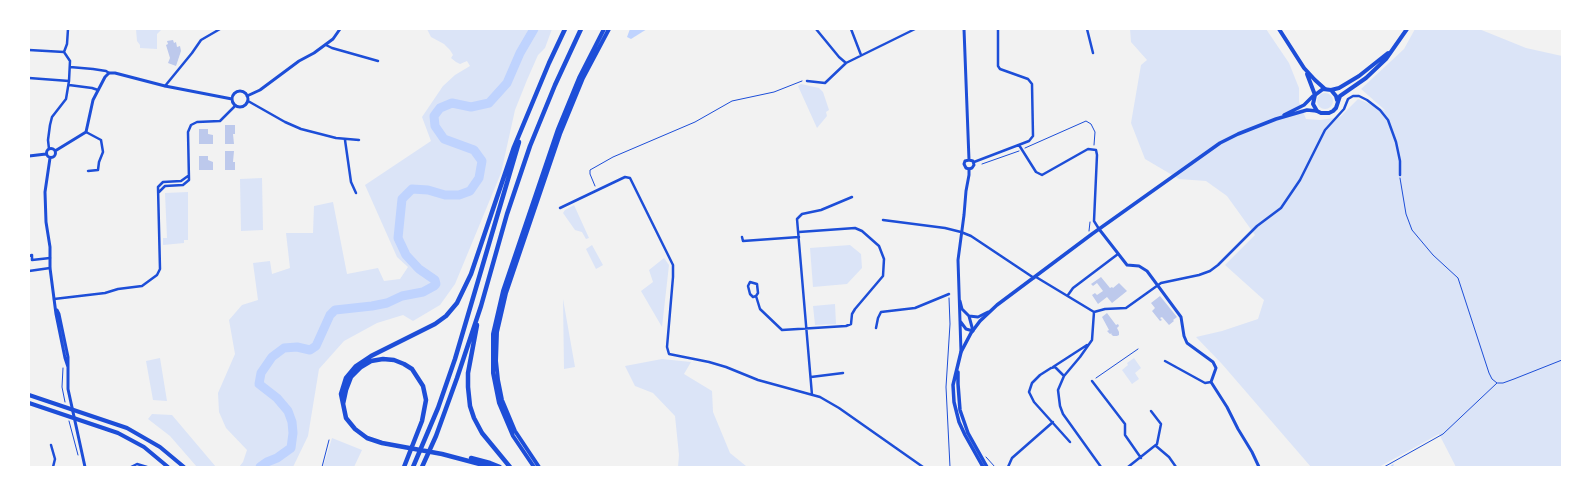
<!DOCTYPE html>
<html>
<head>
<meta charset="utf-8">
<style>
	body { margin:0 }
	#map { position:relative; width:1591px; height:496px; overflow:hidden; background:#f2f2f2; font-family:"Work Sans",sans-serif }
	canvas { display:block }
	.frame { position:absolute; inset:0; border:30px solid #fff; pointer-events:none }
</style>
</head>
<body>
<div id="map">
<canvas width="1591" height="496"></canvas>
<div class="frame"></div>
</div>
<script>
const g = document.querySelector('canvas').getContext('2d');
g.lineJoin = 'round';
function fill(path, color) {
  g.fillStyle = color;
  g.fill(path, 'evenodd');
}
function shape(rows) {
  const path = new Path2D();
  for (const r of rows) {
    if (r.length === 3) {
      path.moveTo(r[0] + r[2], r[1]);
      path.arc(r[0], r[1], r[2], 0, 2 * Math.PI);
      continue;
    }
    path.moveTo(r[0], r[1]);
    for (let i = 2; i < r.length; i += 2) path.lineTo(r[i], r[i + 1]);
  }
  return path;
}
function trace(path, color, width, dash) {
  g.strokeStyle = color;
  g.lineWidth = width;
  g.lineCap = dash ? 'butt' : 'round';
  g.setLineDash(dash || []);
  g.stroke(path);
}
fill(shape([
	[136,29,162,29,157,34,157,49,140,48,140,45,137,41],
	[427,29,552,29,545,48,538,55,527,80,515,110,501,173,455,284,440,305,413,321,403,315,377,323,344,341,319,369,308,436,293,467,239,467,243,462,247,450,226,428,219,412,218,393,235,354,229,320,242,305,258,300,253,263,270,261,272,274,290,268,286,233,313,233,314,206,333,202,347,274,378,268,384,281,400,279,408,267,397,257,365,185,431,141,422,117,443,86,455,75,470,66,467,61,460,64,456,62,451,58,453,55,450,50,444,44,431,37],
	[1130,29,1266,29,1289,63,1299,88,1299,102,1306,119,1320,120,1340,117,1358,99,1386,111,1361,89,1404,49,1415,29,1479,29,1526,48,1562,56,1562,467,1456,467,1439,434,1379,467,1311,467,1222,364,1196,337,1222,331,1258,319,1264,300,1225,265,1255,235,1227,196,1206,181,1179,179,1145,159,1131,123,1141,65,1147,60,1131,42],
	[801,84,819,88,823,92,829,110,826,112,827,116,817,128,798,86],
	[1325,101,8],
	[262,178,263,230,241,231,240,179],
	[188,192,188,240,184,240,184,243,163,245,163,238,167,238,165,193],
	[574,205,589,238,586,239,582,232,575,230,563,213,565,210],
	[592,245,603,265,596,269,586,249],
	[850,245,861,254,862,268,847,284,813,287,810,248],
	[664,258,669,265,662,327,641,291,653,282,649,270],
	[563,299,575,367,564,369],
	[835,304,836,324,815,325,813,306],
	[160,358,167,401,153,400,146,361],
	[1134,358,1141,368,1135,373,1139,379,1132,384,1122,370,1128,365,1127,363],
	[662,359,691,362,684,374,712,391,713,412,730,453,746,466,746,467,678,467,679,455,675,416,653,393,635,386,625,366],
	[152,414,172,415,216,467,197,467,170,436,148,419],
	[332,438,362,450,354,467,323,467]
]), '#dbe4f7');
fill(shape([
	[630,29,647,29,631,39,627,37]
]), '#bfd3fe');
trace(shape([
	[1390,467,1393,465]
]), '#bfd3fe', 1.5);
trace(shape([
	[260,467,267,462,277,458,291,448,293,433,292,422,288,411,277,398,259,384,261,373,272,357,284,348,297,347,310,350,316,346,330,315,335,310,372,306,387,303,402,296,423,292,434,286,436,284,435,280,419,269,406,255,398,238,402,199,412,189,428,190,445,195,459,195,470,191,479,178,482,161,474,150,444,139,435,126,434,116,440,108,452,103,471,107,489,103,507,83,520,53,534,29]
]), '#bfd3fe', 9);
fill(shape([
	[173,40,174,43,176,42,177,47,180,46,181,51,176,66,168,63,170,58,166,45,168,44,167,41],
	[225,125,235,125,235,134,233,134,234,144,225,144],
	[199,129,208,129,208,134,213,135,213,144,199,144],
	[225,151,234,151,233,162,235,162,235,170,225,170],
	[199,156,208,156,208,160,213,162,213,170,199,170],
	[1101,277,1110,288,1112,287,1113,288,1119,283,1127,291,1112,303,1107,297,1098,304,1092,295,1095,293,1097,295,1103,291,1097,283,1093,286,1091,284],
	[1160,296,1177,317,1173,320,1174,321,1169,325,1162,317,1160,318,1162,320,1160,321,1152,311,1155,308,1151,303],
	[1107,313,1116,325,1118,324,1119,326,1117,328,1119,332,1119,335,1117,336,1113,336,1111,334,1112,333,1110,334,1107,331,1109,330,1102,317]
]), '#bdc9ec');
trace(shape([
	[1025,148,1086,121,1091,124,1095,132,1094,145],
	[982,164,1019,151],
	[1400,178,1406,214,1412,230,1433,255,1458,278,1489,373,1492,379,1497,383],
	[595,186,590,174,590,170,613,157,695,122,732,101,774,92,802,81],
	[1089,231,1090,222],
	[949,298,950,324,946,387,950,467],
	[63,368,62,387,65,402],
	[1096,378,1138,349],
	[1498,383,1503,383,1514,379,1562,360],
	[69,421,78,455],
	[986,457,995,467],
	[322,467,329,440],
	[1384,467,1443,434,1497,383]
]), '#1d4ed8', 1);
trace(shape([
	[816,29,839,57,846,63,915,29],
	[851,29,861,55],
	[1087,29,1093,53],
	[326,45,332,48,378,61],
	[29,50,64,52],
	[64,52,67,44,68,29],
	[70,67,93,69,106,71,109,73],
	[29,78,69,81],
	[807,81,825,83,846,63],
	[69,85,92,88,98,90],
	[165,86,192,53,201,40,220,29],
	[248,101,285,122,301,129,336,138,359,140],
	[86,132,101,140,103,152,99,162,98,170,88,171],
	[345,140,351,182,356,193],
	[1019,145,1036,172,1042,175,1088,149,1096,150,1097,155,1094,221,1099,229],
	[49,149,48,140,50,125,52,117,66,99,69,81,70,61,64,52],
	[974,162,1029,141,1033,136,1032,84,1028,79,1000,69,998,66,998,29],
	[159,192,165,186,183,185,189,180,188,132,191,125,197,122,220,121,235,106],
	[560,208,625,177,630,178,673,265,673,277,667,347,669,354,709,362,726,367,758,380,820,397,839,408,923,467],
	[883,220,945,228,961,232,971,236,1034,278],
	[742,237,743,241,799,237],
	[29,256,32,255,32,260,50,258],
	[29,271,50,268],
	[1036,277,1094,312],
	[1068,295,1073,288,1118,254],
	[756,296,753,297,750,294,748,286,750,282,757,284,758,293,756,296,760,309,782,330,846,326,851,324,852,314,855,309,883,276,884,259,879,246,862,231,855,228,799,232],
	[54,299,105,293,118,289,142,286,157,275,160,269,158,187,163,182,181,181,188,176],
	[1094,312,1105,309,1126,308,1161,283,1199,275,1210,271,1218,265,1257,226,1281,208,1300,180,1325,130,1344,109,1348,99,1353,96,1359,96,1367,100,1380,110,1388,120,1396,142,1400,161,1400,175],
	[1094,312,1092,340,1080,357,1064,376,1058,390,1060,406,1063,414,1101,467],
	[876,328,878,318,881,312,915,308,949,294],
	[1165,361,1205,383,1211,382],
	[1053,367,1087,345],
	[1064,376,1055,367,1051,368,1040,375,1032,383,1029,392,1034,402,1070,442],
	[811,377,843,373],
	[1092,381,1125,424,1125,435,1141,458],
	[812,395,797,219,802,214,821,210,852,197],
	[51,445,55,459,53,467],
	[1156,446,1169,457,1176,467],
	[131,467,137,464,147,467],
	[1008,467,1012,458,1053,422],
	[1128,467,1157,444,1161,424,1151,411]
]), '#1d4ed8', 2.5);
trace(shape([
	[964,29,969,160],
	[240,99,8],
	[247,96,260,90,299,61,314,53,333,39,340,29],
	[51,153,4.5],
	[55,151,86,132,93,100,105,77,109,73,115,73,165,86,232,99],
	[29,156,46,154],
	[50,158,45,192,46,222,50,247,50,268,56,314,65,358,68,367],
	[1099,229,1127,265,1139,266,1147,271,1181,317,1184,336,1187,343,1213,362,1216,368,1211,382,1227,407,1238,429,1252,452,1259,467],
	[960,301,962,309,969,316,973,331,966,329,960,321],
	[57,310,59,314,68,357,68,389,85,467],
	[969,316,978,317,988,312],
	[961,352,958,260,964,215,966,191,969,175,969,169,966,168,964,164,965,161,969,160,973,161,974,165,972,168,969,169]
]), '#1d4ed8', 3);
trace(shape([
	[1284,115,1304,105,1313,96],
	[958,372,958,384,960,410,968,433,987,467],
	[983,467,965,435,959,422,954,402,953,385,961,352,971,333,980,321,997,305,1092,234,1220,143,1238,134,1276,119,1307,110,1317,111]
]), '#1d4ed8', 3.5);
trace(shape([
	[1331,90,1339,88,1359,76,1388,53],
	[1337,100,1336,96,1331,90,1323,89,1315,95,1313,104,1317,111,1321,113,1329,113,1333,111,1336,108,1340,96,1366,78,1386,59,1407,29]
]), '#1d4ed8', 4);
trace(shape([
	[1279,29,1304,68,1315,80,1325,89],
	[1307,74,1315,95],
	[29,395,127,428,160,447,184,467],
	[29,403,118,433,144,447,168,467],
	[534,467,513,436,499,403,493,373,493,334,503,291,558,129,579,78,604,29],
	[539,467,515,431,502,400,498,380,496,361,497,332,506,293,560,134,583,78,609,29]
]), '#1d4ed8', 4);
trace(shape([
	[477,325,468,373,468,387,470,406,474,418,482,433,510,467],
	[343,404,346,390,351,377,361,367,371,361,383,359,394,360,404,364,412,369,423,386,426,400,422,421,404,467],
	[471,458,490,463,500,467],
	[413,467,438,408,455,359,519,142],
	[422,467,436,436,457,378,481,306,507,214,530,146,555,85,581,29],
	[491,467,442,454,382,443,367,438,355,429,346,418,341,394,346,378,356,366,371,356,435,324,446,316,457,303,471,274,514,147,549,63,565,29]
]), '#1d4ed8', 4.5);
</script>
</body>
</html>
